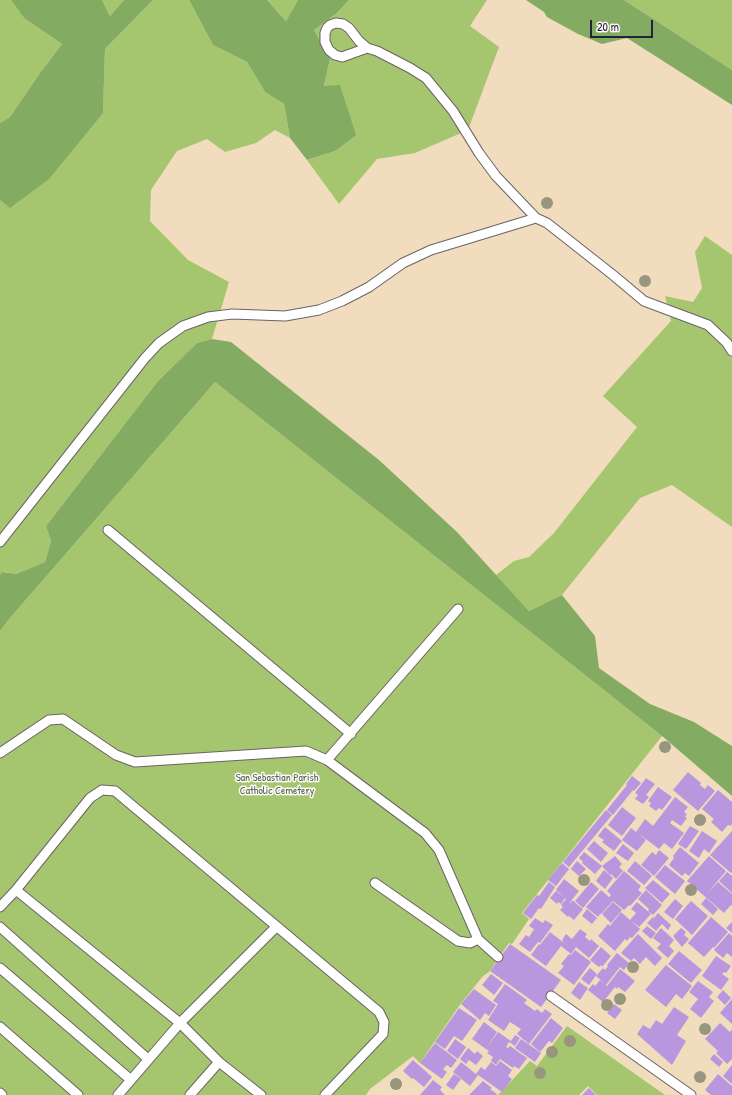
<!DOCTYPE html>
<html>
<head>
<meta charset="utf-8">
<style>
	body { margin:0 }
	#map { position:relative; width:732px; height:1095px; overflow:hidden; background:#f1ddbd; font-family:"Patrick Hand",sans-serif }
	canvas { display:block }
	.scale { position:absolute; left:590px; top:20px; width:63px; height:18px; box-sizing:border-box; border:2px solid #22223b; border-top:0; padding-left:5px; font-size:12px; line-height:14px; white-space:nowrap; color:#22223b; -webkit-text-stroke:3px #fdfcf7; paint-order:stroke }
</style>
</head>
<body>
<div id="map">
<canvas width="732" height="1095"></canvas>
<div class="scale">20 m</div>
</div>
<script>
const g = document.querySelector('canvas').getContext('2d');
g.lineJoin = 'round';
function fill(path, color) {
  g.fillStyle = color;
  g.fill(path, 'evenodd');
}
function shape(rows) {
  const path = new Path2D();
  for (const r of rows) {
    path.moveTo(r[0], r[1]);
    for (let i = 2; i < r.length; i += 2) path.lineTo(r[i], r[i + 1]);
  }
  return path;
}
function trace(path, color, width, dash) {
  g.strokeStyle = color;
  g.lineWidth = width;
  g.lineCap = dash ? 'butt' : 'round';
  g.setLineDash(dash || []);
  g.stroke(path);
}
function drawText(font, color, halo, rows, align = 'center') {
  g.font = font + ' "Patrick Hand",sans-serif';
  g.lineWidth = 3;
  g.setLineDash([]);
  g.textBaseline = 'middle';
  g.strokeStyle = halo;
  g.fillStyle = color;
  for (const [text, x, y, turn = 0] of rows) {
    g.save();
    g.translate(x, y);
    g.rotate((+turn || 0) * Math.PI / 180);
    g.textAlign = isNaN(turn) ? turn : align;
    if (halo) g.strokeText(text, 0, 0);
    g.fillText(text, 0, 0);
    g.restore();
  }
}
fill(shape([
	[0,0,11,0,24,18,62,44,40,73,10,117,0,123],
	[102,0,124,0,110,16],
	[153,0,189,0,213,45,247,62,265,92,284,104,290,138,275,130,256,143,225,152,207,139,177,151,151,190,150,221,188,260,229,282,212,339,197,343,158,381,46,526,51,541,45,562,16,574,3,572,0,575,0,200,10,207,103,113,105,49],
	[267,0,298,0,286,21],
	[349,0,487,0,470,26,499,47,468,130,415,153,377,159,339,204,307,160,335,151,324,86,330,59,314,30,337,13],
	[624,0,732,0,732,70],
	[705,236,732,255,732,527,672,485,640,498,562,595,529,611,496,575,514,561,529,557,554,533,637,427,603,396,671,321,665,296,693,302,702,288,695,252],
	[215,382,662,736,522,913,529,919,512,944,509,943,489,972,483,976,459,1006,420,1063,413,1056,370,1089,366,1095,0,1095,0,631,10,618],
	[567,1026,665,1095,597,1095,588,1086,579,1095,498,1095,530,1061,537,1066]
]), '#a5c66f');
fill(shape([
	[11,0,102,0,110,16,124,0,153,0,105,49,103,113,49,179,10,208,0,200,0,123,10,117,40,73,62,44,24,18],
	[189,0,267,0,286,21,298,0,349,0,337,13,314,30,330,59,324,86,340,85,356,135,335,151,307,160,290,138,284,104,265,92,247,62,213,45],
	[526,0,624,0,732,70,732,105,627,38,602,44,578,34,547,17,544,12],
	[212,339,231,342,379,460,457,532,529,611,562,595,595,636,599,668,650,704,694,722,732,746,732,796,662,736,215,382,10,618,0,631,0,575,2,572,16,574,45,562,51,541,46,526,158,381,197,343]
]), '#84ab62');
fill(shape([
	[688,772,701,783,700,785,705,789,708,785,715,791,698,811,686,801,694,792,686,801,673,790],
	[632,776,641,783,634,791,633,790,613,815,607,810,627,785,626,784],
	[646,778,655,784,646,795,649,797,643,804,635,799,638,795,635,793],
	[658,787,672,797,662,810,659,808,656,811,649,806,651,803,648,801],
	[718,790,732,802,732,824,730,826,728,825,722,832,711,822,714,819,702,809],
	[675,797,688,807,684,812,687,814,685,817,687,818,681,826,672,820,670,823,684,833,672,849,664,843,659,849,638,833,646,840,637,851,622,840,631,828,636,832,645,819,653,826],
	[622,807,636,818,622,836,608,825],
	[606,810,612,815,569,867,563,862],
	[690,826,699,831,686,849,678,844],
	[605,827,622,841,614,851,602,842,604,840,598,836],
	[702,831,717,841,709,853,704,849,699,858,689,851],
	[732,831,732,872,731,873,710,855],
	[594,841,608,853,601,862,587,849],
	[623,844,634,853,628,861,616,853],
	[680,847,699,863,689,876,685,873,682,876,669,865,674,858,673,856],
	[659,850,669,858,654,876,641,865,652,852,656,855],
	[584,852,602,866,595,874,582,863,583,862,579,858],
	[615,856,622,864,619,867,623,871,616,879,611,874,610,875,602,866],
	[709,856,726,871,706,895,718,882,732,894,732,906,731,905,724,913,687,881],
	[577,861,586,869,579,876,571,869],
	[635,861,652,876,644,885,627,871],
	[562,863,569,869,556,886,548,880],
	[665,865,685,881,675,894,655,877],
	[604,870,613,878,605,889,596,881],
	[624,871,641,886,638,890,642,893,630,906,629,905,624,910,613,901,601,914,600,914,598,917,586,907,601,890,609,897,611,895,607,891],
	[727,872,732,876,732,893,719,881],
	[564,879,579,891,570,902,571,903,572,900,583,909,574,920,569,916,568,917,560,910,563,907,561,905,566,899,556,890],
	[653,880,670,894,662,903,645,888],
	[549,882,555,887,541,909,539,908,531,919,523,913,537,895,539,896],
	[591,882,599,889,583,908,575,901],
	[646,890,662,905,653,915,648,911,649,909,638,899],
	[556,891,565,898,561,904,558,902,557,904,550,898],
	[706,898,718,909,713,915,701,904],
	[675,899,683,906,673,919,664,912],
	[691,901,708,916,692,935,675,919],
	[613,902,622,910,611,923,602,914],
	[637,902,651,914,639,927,630,920,636,913,631,909],
	[587,909,597,918,592,924,582,916],
	[621,912,640,929,632,938,630,937,627,941,625,939,615,951,598,936,608,924,610,926],
	[658,913,671,925,668,930,662,924,656,931,647,923,653,917,654,918],
	[711,917,728,932,714,948,713,947,704,957,688,943],
	[535,918,543,923,545,920,553,925,540,943,538,942,530,952,519,944,526,935,529,937,534,929,529,926],
	[732,922,732,933,726,928],
	[647,926,656,933,651,939,642,931],
	[661,928,674,940,669,946,674,951,668,958,657,948,661,944,653,938],
	[681,928,686,932,684,935,689,939,682,947,673,936],
	[580,929,587,934,585,937,590,941,591,939,599,946,589,958,576,947,571,954,561,946,546,966,531,955,539,944,540,945,550,932,564,943,562,940,566,934,572,939],
	[729,933,732,936,732,957,727,953,723,958,714,950],
	[638,934,662,958,655,966,646,957,640,964,634,958,631,961,621,953],
	[510,944,561,980,541,1007,490,971],
	[601,947,611,956,602,967,601,965,599,967,590,960],
	[575,950,591,962,574,985,558,973,564,966,561,964,569,954,571,955],
	[679,951,702,970,691,983,668,964],
	[617,953,629,963,624,970,620,967,606,985,596,976,603,968,605,970,608,966,607,965],
	[716,956,731,966,726,973,724,972,722,974,729,979,721,990,702,976],
	[666,965,692,986,682,999,676,994,666,1007,645,990],
	[590,968,597,974,589,985,581,979],
	[620,969,635,981,625,992,618,987,617,989,615,987,603,1002,588,990,593,984,595,986,600,980,607,986],
	[491,974,503,983,494,995,482,985],
	[698,981,713,992,709,997,714,1001,701,1018,690,1009,698,999,689,992],
	[579,982,588,988,580,1000,571,993],
	[505,984,527,1000,524,1003,535,1011,537,1009,542,1013,545,1009,552,1014,529,1044,517,1034,521,1029,510,1022,504,1031,488,1020,498,1004,493,1001],
	[474,989,496,1005,489,1016,485,1013,480,1020,461,1004],
	[723,990,731,998,725,1005,717,997],
	[732,999,732,1024,720,1013],
	[614,1004,622,1010,615,1019,607,1013],
	[674,1007,689,1017,677,1035,686,1041,672,1065,637,1034,643,1025,650,1029,656,1020,662,1024],
	[459,1008,477,1020,462,1041,454,1036,445,1049,435,1042],
	[551,1018,563,1028,552,1043,549,1041,540,1052,531,1044],
	[484,1022,497,1032,486,1049,472,1039],
	[720,1023,730,1032,732,1029,732,1059,727,1064,716,1053,718,1051,705,1039],
	[498,1032,511,1041,515,1035,520,1038,515,1046,509,1042,506,1047,508,1048,510,1046,527,1058,519,1069,514,1066,513,1068,500,1059,496,1065,491,1061,493,1057,487,1053,489,1051,486,1049],
	[455,1039,466,1047,458,1059,447,1051],
	[521,1039,541,1053,535,1062,515,1048],
	[435,1043,457,1060,451,1068,447,1065,443,1069,447,1072,442,1079,420,1063],
	[468,1048,475,1054,477,1051,483,1056,476,1065,469,1060,466,1064,460,1059],
	[714,1054,723,1062,719,1067,710,1059],
	[413,1060,432,1077,424,1087,413,1078,412,1079,403,1071],
	[500,1061,512,1070,508,1076,512,1079,502,1092,478,1075,470,1086,453,1072,461,1062,476,1074,481,1067,485,1070,491,1062,496,1066],
	[732,1065,732,1084,723,1076],
	[454,1074,461,1079,453,1090,446,1085],
	[718,1074,732,1086,732,1095,711,1095,705,1090],
	[433,1080,442,1087,440,1090,445,1095,420,1095],
	[483,1081,492,1088,490,1089,497,1094,496,1095,469,1095],
	[589,1088,596,1095,582,1095]
]), '#b997de');
const service = shape([
	[367,48,359,41,349,28,343,24,336,23,330,25,327,28,325,33,325,42,329,50,335,55,342,57,367,48,377,51,410,68,426,78,453,111,479,153,496,176,536,218],
	[108,530,351,734],
	[0,542,145,358,159,343,183,326,208,317,232,314,285,316,319,310,342,301,369,287,403,263,431,250,536,218,547,223,613,275,644,301,708,325,727,343,732,351],
	[0,753,49,720,63,719,116,755,135,762,306,751,327,760,425,833,439,850,478,939,498,957],
	[327,760,458,609],
	[375,883,458,941,470,943,478,939],
	[16,890,180,1023,219,1062,261,1095],
	[0,907,16,890,90,798,102,790,115,791,379,1012,384,1022,383,1034,325,1095],
	[0,927,148,1059],
	[0,968,131,1080],
	[551,996,691,1095],
	[0,1027,78,1095],
	[0,1093,2,1095],
	[118,1095,180,1023,276,927],
	[190,1095,219,1062]
]);
trace(service, '#6a6368', 11);
trace(service, '#fff', 9);
g.fillStyle = '#98967f';
for (const [x, y] of [
	[547,203],
	[645,281],
	[665,747],
	[700,820],
	[584,880],
	[691,890],
	[633,967],
	[620,999],
	[607,1005],
	[705,1029],
	[570,1041],
	[552,1052],
	[540,1073],
	[700,1077],
	[396,1084]
]) {
  g.beginPath();
  g.arc(x, y, 6, 0, 2 * Math.PI);
  g.fill();
}
drawText('11px', '#505b4d', '#fdfcf7', [
	["San Sebastian Parish",277,778],
	["Catholic Cemetery",277,791]
]);
</script>
</body>
</html>
